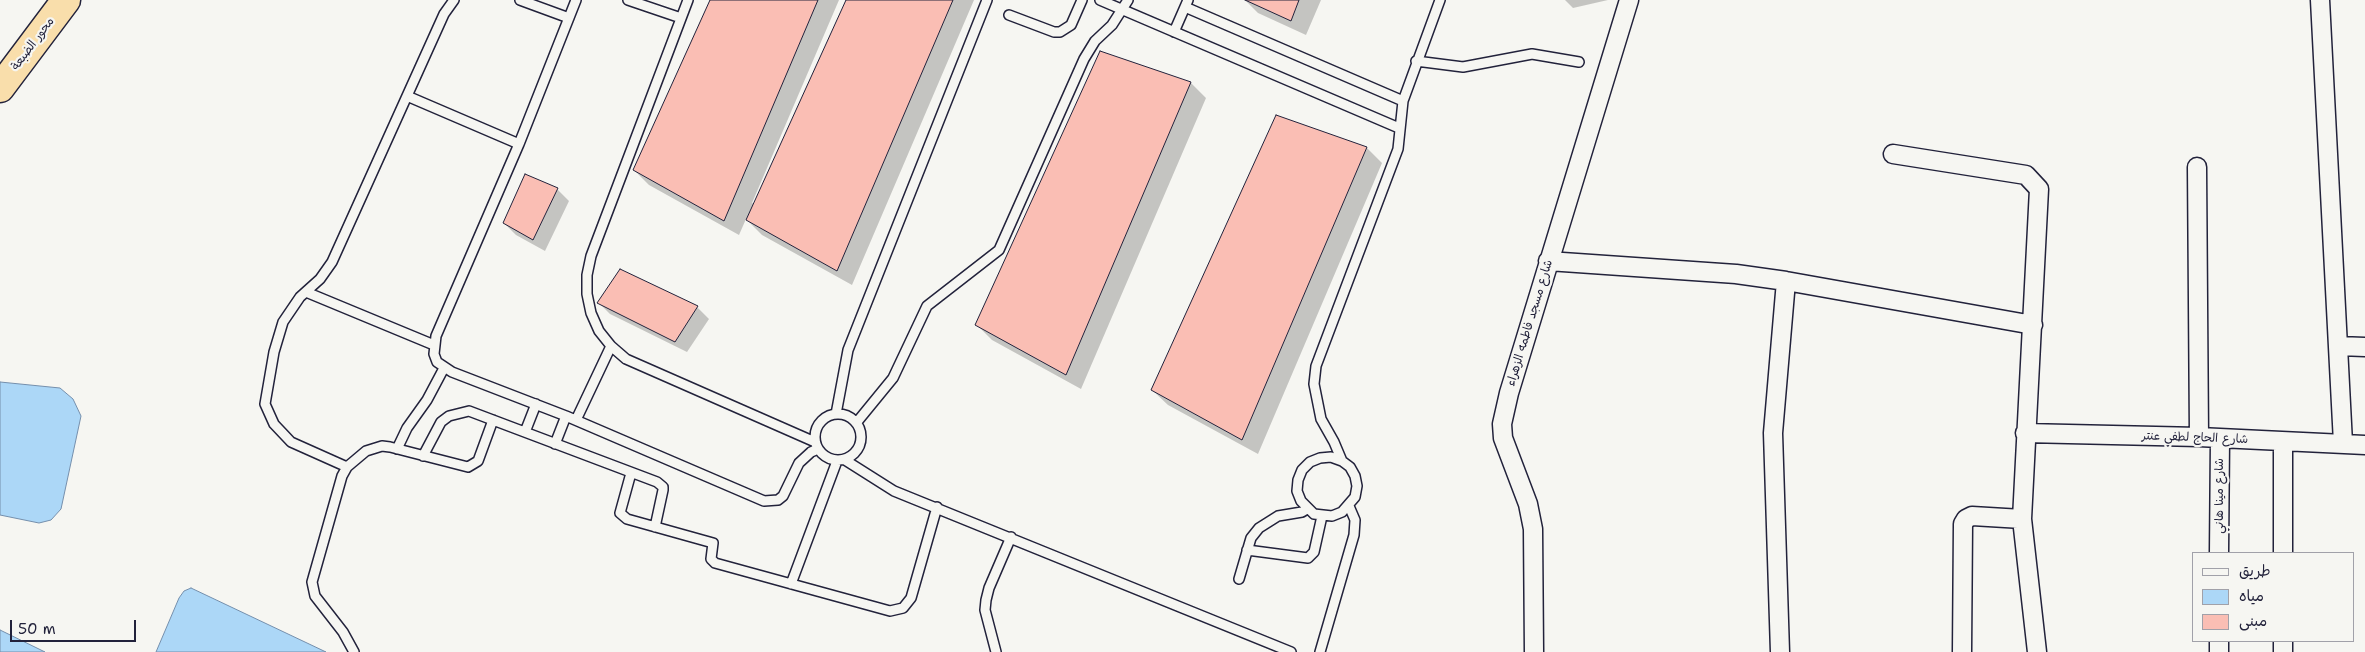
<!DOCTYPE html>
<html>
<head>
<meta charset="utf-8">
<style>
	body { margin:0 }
	#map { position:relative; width:2365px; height:652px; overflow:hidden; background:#f6f6f2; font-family:"Shantell Sans","Playpen Sans Arabic",sans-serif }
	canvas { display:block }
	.legend { position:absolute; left:2192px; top:552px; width:162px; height:90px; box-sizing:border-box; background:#f6f6f2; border:1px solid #a1a1a9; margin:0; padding:6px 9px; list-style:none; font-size:15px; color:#22223b }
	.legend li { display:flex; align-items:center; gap:10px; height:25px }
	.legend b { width:25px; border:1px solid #a1a1a9 }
	.scale { position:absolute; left:10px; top:620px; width:126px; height:22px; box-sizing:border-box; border:2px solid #22223b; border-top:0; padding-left:6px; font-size:15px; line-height:18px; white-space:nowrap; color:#22223b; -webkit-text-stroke:4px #f6f6f2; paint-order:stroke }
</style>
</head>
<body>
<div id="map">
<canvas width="2365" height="652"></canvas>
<ul class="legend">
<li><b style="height:6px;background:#f6f6f2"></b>طريق</li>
<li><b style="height:14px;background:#acd7f7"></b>مياه</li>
<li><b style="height:14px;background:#fabeb4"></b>مبنى</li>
</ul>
<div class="scale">50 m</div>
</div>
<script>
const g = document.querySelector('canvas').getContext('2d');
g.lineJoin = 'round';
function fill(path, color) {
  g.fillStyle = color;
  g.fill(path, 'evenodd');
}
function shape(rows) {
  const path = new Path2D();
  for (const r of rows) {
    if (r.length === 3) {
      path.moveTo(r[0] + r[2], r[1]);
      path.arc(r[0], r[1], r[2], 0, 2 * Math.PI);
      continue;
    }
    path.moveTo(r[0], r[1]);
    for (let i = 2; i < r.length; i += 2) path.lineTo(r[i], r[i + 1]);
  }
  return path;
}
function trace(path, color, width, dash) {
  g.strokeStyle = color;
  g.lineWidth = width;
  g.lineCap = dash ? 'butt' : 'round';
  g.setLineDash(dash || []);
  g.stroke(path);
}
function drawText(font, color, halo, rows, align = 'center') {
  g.font = font + ' "Shantell Sans","Playpen Sans Arabic",sans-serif';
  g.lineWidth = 4.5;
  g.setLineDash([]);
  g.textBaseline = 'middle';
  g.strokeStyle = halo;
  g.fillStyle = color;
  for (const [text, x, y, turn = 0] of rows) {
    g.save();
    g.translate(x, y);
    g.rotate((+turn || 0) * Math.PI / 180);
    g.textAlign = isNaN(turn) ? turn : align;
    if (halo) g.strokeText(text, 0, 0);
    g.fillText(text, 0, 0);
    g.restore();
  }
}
const water = shape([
	[0,382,60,388,73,399,81,416,61,509,51,520,39,523,0,515,0,382],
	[191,588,326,652,156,652,179,598,184,591,191,588],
	[0,630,45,652,0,652,0,630]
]);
fill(water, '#acd7f7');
trace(water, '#758fac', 1);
fill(shape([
	[712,0,839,0,752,203,755,204,847,0,974,0,852,285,762,235,746,219,739,235,649,185,634,170],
	[1245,0,1321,0,1306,35,1258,13],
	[1565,0,1608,0,1573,8],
	[1101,53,1191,83,1206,98,1081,389,992,340,977,325],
	[1367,148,1382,163,1258,454,1168,405,1152,390],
	[526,176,558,190,569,201,545,251,516,235,504,223],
	[620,271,697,307,709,319,687,352,610,314,599,303]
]), '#0003');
const building = shape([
	[710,0,818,0,724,221,633,170,710,0],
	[846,0,953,0,837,271,746,220,846,0],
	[1245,0,1299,0,1291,21,1245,0],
	[1100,51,1191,82,1066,375,975,325,1100,51],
	[1276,115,1367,147,1242,440,1151,390,1276,115],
	[525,174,558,188,533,240,503,223,525,174],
	[620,269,698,306,675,342,597,303,620,269]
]);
fill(building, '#fabeb4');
trace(building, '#22223b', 1);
const lane = shape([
	[520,0,569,18],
	[576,0,519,144,436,336,434,354,437,362,452,372,566,416,764,501,778,500,783,496,799,463,811,452,818,449],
	[628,0,681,18],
	[688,0,591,256,587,275,587,294,591,313,599,331,611,346,626,359,815,442],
	[1100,0,1399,128],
	[1185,7,1403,101],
	[1009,15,1054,32,1060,32,1071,25,1082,0],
	[1174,32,1188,0],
	[1416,61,1463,67,1532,54,1579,62],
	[407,96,519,144],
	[306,292,434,345],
	[838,437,23],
	[836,414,848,350,987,0],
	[576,420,611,346],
	[857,422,893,378,927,306,999,250,1084,59,1095,41,1112,25,1128,0],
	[525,432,536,404],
	[555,444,566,416],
	[397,449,407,428,427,400,444,368],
	[423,456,441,422,449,416,469,411,657,482,663,487,663,490,655,527],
	[845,460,894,491,1291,652],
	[1342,461,1331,457,1320,458,1310,462,1302,470,1298,480,1297,491,1301,501,1314,514,1332,516,1342,512,1355,497,1357,486,1355,476,1350,467,1342,461,1334,442,1321,419,1314,384,1316,366,1398,149,1403,101,1440,0],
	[347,467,291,442,274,424,265,404,274,352,283,322,300,297,320,279,332,262,444,14,454,0],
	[631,473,620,513,627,519,713,543,711,559,715,563,890,611,903,608,911,598,937,507],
	[1247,550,1308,558,1314,552,1322,516],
	[1239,579,1251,538,1259,528,1278,516,1302,512,1307,509],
	[791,584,837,461],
	[354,652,343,632,315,596,312,582,342,476,347,467,366,451,382,446,390,447,468,467,478,461,493,420],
	[996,652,985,610,986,600,989,588,1011,537],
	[1320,652,1354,535,1355,520,1349,506]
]);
const street = shape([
	[2320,0,2343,443],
	[1893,154,2026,175,2039,189,2022,519,2037,652],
	[2197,167,2199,437],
	[1548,261,1736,274,1786,281,2033,325],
	[2339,346,2365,347],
	[2025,433,2199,437,2365,445],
	[2283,442,2283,553],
	[2219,553,2220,439],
	[2283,641,2283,652],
	[1534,652,1533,529,1528,504,1503,438,1502,424,1509,393,1629,0],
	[1780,652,1773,433,1786,281],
	[1962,652,1963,524,1966,519,1972,516,2022,519],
	[2219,652,2219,641]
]);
const highway = shape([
	[0,88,66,0]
]);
trace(lane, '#22223b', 12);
trace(street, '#22223b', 21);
trace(highway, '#22223b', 31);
trace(lane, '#f6f6f2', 9);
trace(street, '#f6f6f2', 18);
trace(highway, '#f9deab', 28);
drawText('12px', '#22223b', '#f6f6f2', [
	["محور الضبعة",33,44,-53],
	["شارع مسجد فاطمه الزهراء",1530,323,-73],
	["شارع الحاج لطفي عنتر",2195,438,2],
	["شارع مينا هاني",2220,496,-90]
]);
</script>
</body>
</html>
